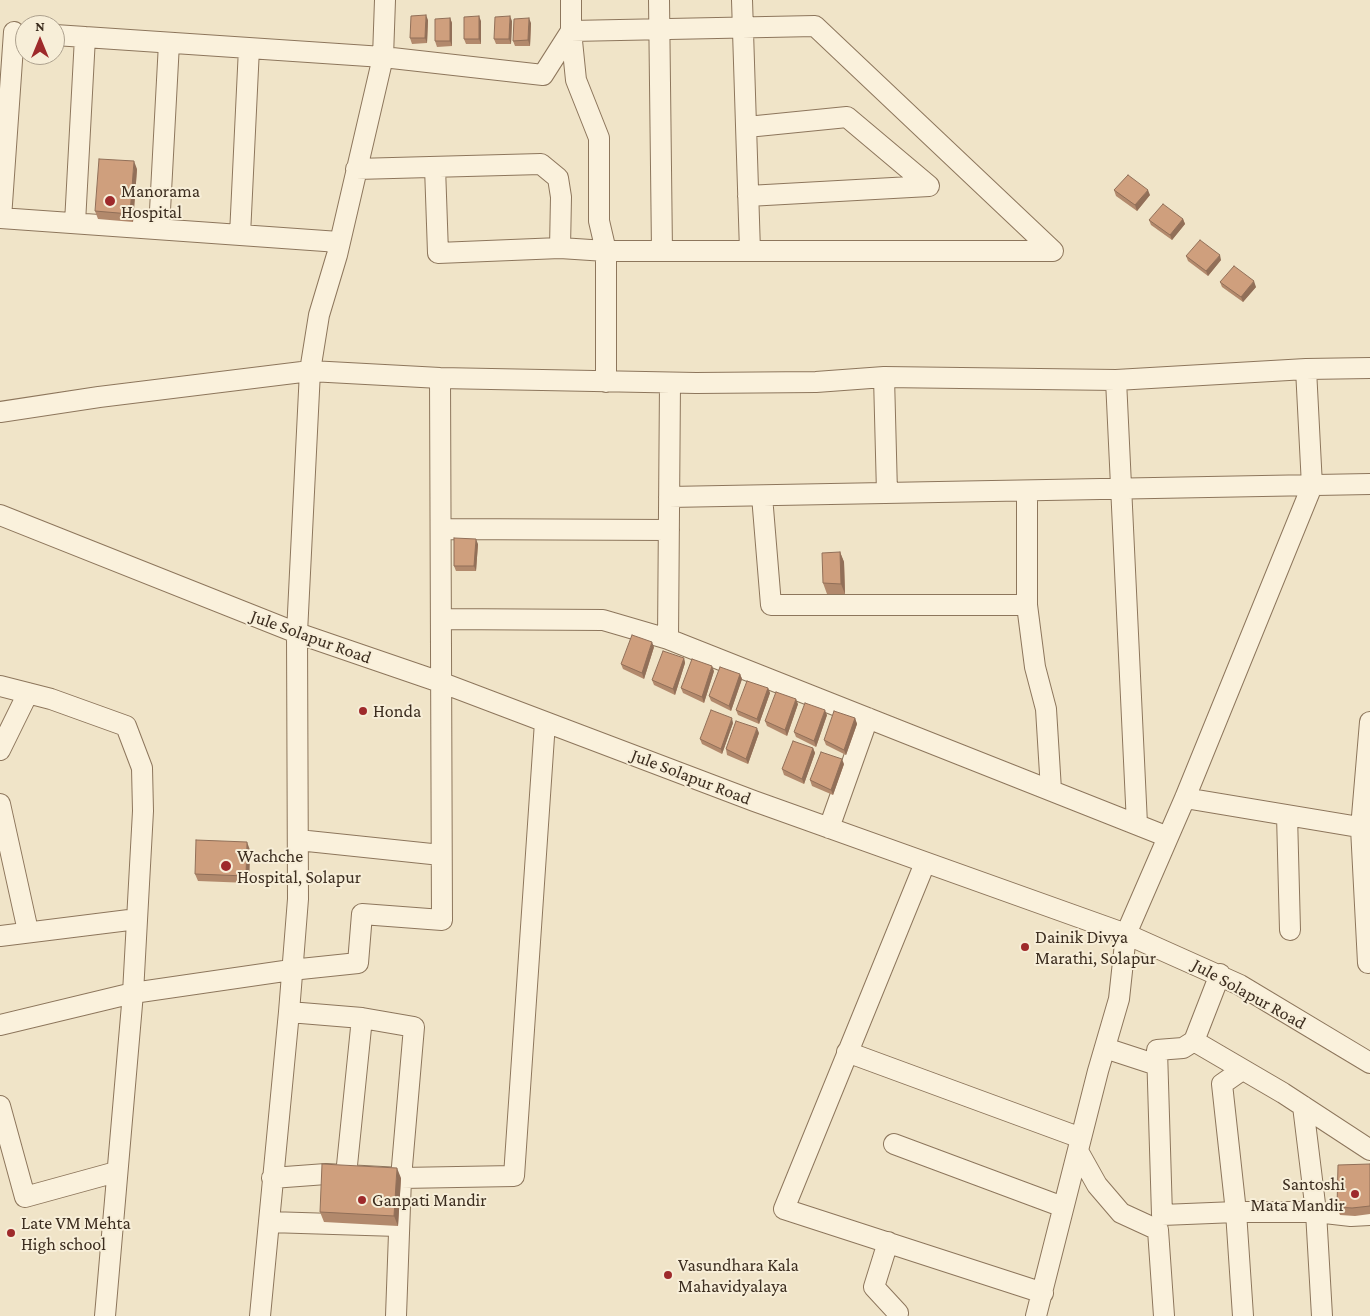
<!DOCTYPE html>
<html>
<head>
<meta charset="utf-8">
<style>
	body { margin:0 }
	#map { position:relative; width:1370px; height:1316px; overflow:hidden; background:#f0e4c8; font-family:"Crimson Pro",serif }
	canvas { display:block }
	.north { position:absolute; left:15px; top:15px; width:50px; height:50px; box-sizing:border-box; background:#f7eed8; border:1px solid #ada18e; border-radius:50%; rotate:0deg; font-size:14px; font-weight:700; line-height:20px; text-align:center; color:#3d2e20 }
	.north::after { content:''; display:block; margin:auto; width:18px; height:22px; background:#9e2a2b; clip-path:polygon(50% 0,100% 100%,50% 72%,0 100%) }
</style>
</head>
<body>
<div id="map">
<canvas width="1370" height="1316"></canvas>
<div class="north">N</div>
</div>
<script>
const g = document.querySelector('canvas').getContext('2d');
g.lineJoin = 'round';
function shape(rows) {
  const path = new Path2D();
  for (const r of rows) {
    path.moveTo(r[0], r[1]);
    for (let i = 2; i < r.length; i += 2) path.lineTo(r[i], r[i + 1]);
  }
  return path;
}
function trace(path, color, width, dash) {
  g.strokeStyle = color;
  g.lineWidth = width;
  g.lineCap = dash ? 'butt' : 'round';
  g.setLineDash(dash || []);
  g.stroke(path);
}
function fill(path, color) {
  g.fillStyle = color;
  g.fill(path, 'evenodd');
}
function drawText(font, color, halo, rows, align = 'center') {
  g.font = font + ' "Crimson Pro",serif';
  g.lineWidth = 4;
  g.setLineDash([]);
  g.textBaseline = 'middle';
  g.strokeStyle = halo;
  g.fillStyle = color;
  for (const [text, x, y, turn = 0] of rows) {
    g.save();
    g.translate(x, y);
    g.rotate((+turn || 0) * Math.PI / 180);
    g.textAlign = isNaN(turn) ? turn : align;
    if (halo) g.strokeText(text, 0, 0);
    g.fillText(text, 0, 0);
    g.restore();
  }
}
const minor = shape([
	[571,0,571,31,576,80,599,138,599,221,606,251,606,382],
	[659,0,662,251],
	[742,0,750,251],
	[55,35,383,57,543,75,571,31,815,26,1053,251,606,251,560,248,438,253,435,167],
	[747,127,847,117,929,186,748,196],
	[356,169,541,164,558,178,561,197,560,248],
	[0,218,339,242],
	[1,218,14,32],
	[75,223,85,37],
	[159,229,169,43],
	[240,235,249,48],
	[884,377,887,493],
	[1116,380,1137,824],
	[670,383,668,639,1168,837],
	[0,412,99,397,310,371,440,378,696,383,816,382,884,377,1116,380,1306,369,1370,368],
	[1027,491,1027,605,1035,667,1046,709,1051,790],
	[762,496,771,605,1027,605],
	[669,497,1370,484],
	[0,515,297,633,440,682,754,801,1126,934,1240,985,1370,1063],
	[442,529,669,530],
	[441,619,603,620,668,639],
	[0,686,51,699,126,726,142,768,143,811,133,993,105,1316],
	[0,750,28,693],
	[1185,798,1370,829],
	[0,804,28,931],
	[1287,815,1290,930],
	[829,828,868,718],
	[298,840,441,855],
	[925,863,784,1209,1043,1293],
	[0,936,137,919],
	[1368,963,1361,828,1370,722],
	[1220,974,1194,1041,1283,1093,1370,1150],
	[289,1012,362,1018,414,1027,401,1178,396,1316],
	[0,1025,133,993,291,970,358,963,362,914,442,920,440,378],
	[1194,1041,1183,1048,1157,1050,1162,1215,1236,1212,1316,1212,1351,1216,1370,1215],
	[1105,1048,1157,1065],
	[847,1052,1081,1138],
	[1242,1070,1222,1084,1236,1212,1243,1316],
	[0,1106,25,1197,116,1172],
	[1303,1106,1316,1212,1322,1316],
	[894,1144,1063,1207],
	[1078,1151,1097,1185,1121,1213,1158,1230,1164,1316],
	[346,1175,362,1018],
	[272,1178,326,1174,401,1178,514,1176,545,722],
	[269,1222,398,1226],
	[888,1242,874,1287,898,1313,897,1316],
	[260,1316,289,1012,298,899,297,633,310,371,319,315,337,255,383,57,385,0],
	[1036,1316,1098,1071,1119,999,1126,934,1185,798,1312,486,1306,369]
]);
trace(minor, '#8d765c', 22);
trace(minor, '#faf1dc', 20);
fill(shape([
	[450,18,452,23,452,46,437,47,435,41],
	[428,20,427,43,412,44,410,38],
	[481,21,481,44,466,44,464,39],
	[512,21,511,44,496,44,494,39],
	[531,23,530,46,515,46,513,41],
	[137,169,133,222,98,219,95,211],
	[1114,190,1150,195,1137,211,1116,196],
	[1183,219,1185,224,1172,240,1151,225,1149,220],
	[1186,256,1221,260,1208,276,1188,261],
	[1220,282,1256,287,1243,302,1222,287],
	[478,544,476,571,456,571,454,566],
	[840,552,844,562,845,594,827,594,823,583],
	[654,647,644,679,623,669,621,664],
	[684,658,685,663,675,695,654,685,652,680],
	[714,671,704,703,683,693,681,688],
	[740,674,742,679,731,711,711,701,709,696],
	[768,688,770,693,759,724,738,715,736,710],
	[798,704,787,736,767,726,765,721],
	[827,715,816,747,796,737,794,732],
	[855,718,857,724,846,755,826,745,824,740],
	[733,723,722,754,702,744,700,739],
	[759,733,748,764,727,755,726,749],
	[813,748,815,753,804,784,784,775,782,769],
	[844,764,833,795,812,786,810,780],
	[250,850,249,883,198,881,195,874],
	[1370,1164,1370,1214,1355,1216,1340,1215,1337,1207],
	[401,1178,398,1226,324,1222,320,1212]
]), '#b2896c');
fill(shape([
	[426,15,428,20,427,43,425,38],
	[479,16,481,21,481,44,479,39],
	[510,16,512,21,511,44,509,39],
	[450,18,452,23,452,46,450,41],
	[529,18,531,23,530,46,528,40],
	[134,161,137,169,133,222,130,214],
	[1148,190,1150,195,1137,211,1135,205],
	[1183,219,1185,224,1172,240,1170,235],
	[1220,255,1221,260,1208,276,1206,271],
	[1254,281,1256,287,1243,302,1241,297],
	[476,539,478,544,476,571,474,566],
	[840,552,844,562,845,594,841,584],
	[652,642,654,647,644,679,642,673],
	[684,658,685,663,675,695,673,689],
	[712,666,714,671,704,703,702,697],
	[740,674,742,679,731,711,729,706],
	[768,688,770,693,759,724,757,719],
	[796,699,798,704,787,736,785,730],
	[825,710,827,715,816,747,814,741],
	[732,718,733,723,722,754,721,749],
	[855,718,857,724,846,755,844,750],
	[757,728,759,733,748,764,746,759],
	[813,748,815,753,804,784,802,779],
	[842,759,844,764,833,795,831,790],
	[247,842,250,850,249,883,246,876],
	[397,1168,401,1178,398,1226,394,1216]
]), '#916f58');
const building = shape([
	[426,15,425,38,410,38,411,16,426,15],
	[479,16,479,39,464,39,464,17,479,16],
	[510,16,509,39,494,39,495,17,510,16],
	[450,18,450,41,435,41,435,19,450,18],
	[529,18,528,40,513,41,514,19,529,18],
	[99,159,134,161,130,214,95,211,99,159],
	[1128,175,1148,190,1135,205,1114,190,1128,175],
	[1163,204,1183,219,1170,235,1149,220,1163,204],
	[1200,240,1220,255,1206,271,1186,256,1200,240],
	[1234,266,1254,281,1241,297,1220,282,1234,266],
	[454,538,476,539,474,566,454,566,454,538],
	[840,552,841,584,823,583,822,553,840,552],
	[632,635,652,642,642,673,621,664,632,635],
	[663,651,684,658,673,689,652,680,663,651],
	[692,659,712,666,702,697,681,688,692,659],
	[720,667,740,674,729,706,709,696,720,667],
	[747,681,768,688,757,719,736,710,747,681],
	[776,692,796,699,785,730,765,721,776,692],
	[805,703,825,710,814,741,794,732,805,703],
	[711,710,732,718,721,749,700,739,711,710],
	[834,711,855,718,844,750,824,740,834,711],
	[736,721,757,728,746,759,726,749,736,721],
	[793,741,813,748,802,779,782,769,793,741],
	[821,752,842,759,831,790,810,780,821,752],
	[196,840,247,842,246,876,195,874,196,840],
	[322,1164,397,1168,394,1216,320,1212,322,1164],
	[1370,1164,1370,1206,1352,1208,1337,1207,1338,1165,1370,1164]
]);
fill(building, '#cf9f7d');
trace(building, '#916f58', 1);
for (const [x, y, r, color] of [
	[110,201,6,"#9e2a2b"],
	[363,711,5,"#9e2a2b"],
	[226,866,6,"#9e2a2b"],
	[1025,947,5,"#9e2a2b"],
	[1355,1194,5,"#9e2a2b"],
	[362,1200,5,"#9e2a2b"],
	[11,1233,5,"#9e2a2b"],
	[668,1275,5,"#9e2a2b"]
]) {
  const dot = new Path2D();
  dot.arc(x, y, r, 0, 2 * Math.PI);
  g.fillStyle = color;
  g.fill(dot);
  trace(dot, '#f7eed8', 2);
}
drawText('18px', '#3d2e20', '#f7eed8', [
	["Manorama",121,191],
	["Hospital",121,212],
	["Honda",373,711],
	["Wachche",237,856],
	["Hospital, Solapur",237,877],
	["Dainik Divya",1035,937],
	["Marathi, Solapur",1035,958],
	["Santoshi",1345,1184,"right"],
	["Mata Mandir",1345,1205,"right"],
	["Ganpati Mandir",372,1200],
	["Late VM Mehta",21,1223],
	["High school",21,1244],
	["Vasundhara Kala",678,1265],
	["Mahavidyalaya",678,1286]
], 'left');
drawText('18px', '#3d2e20', '#f7eed8', [
	["Jule Solapur Road",311,637,20],
	["Jule Solapur Road",691,777,21],
	["Jule Solapur Road",1249,994,29]
]);
</script>
</body>
</html>
